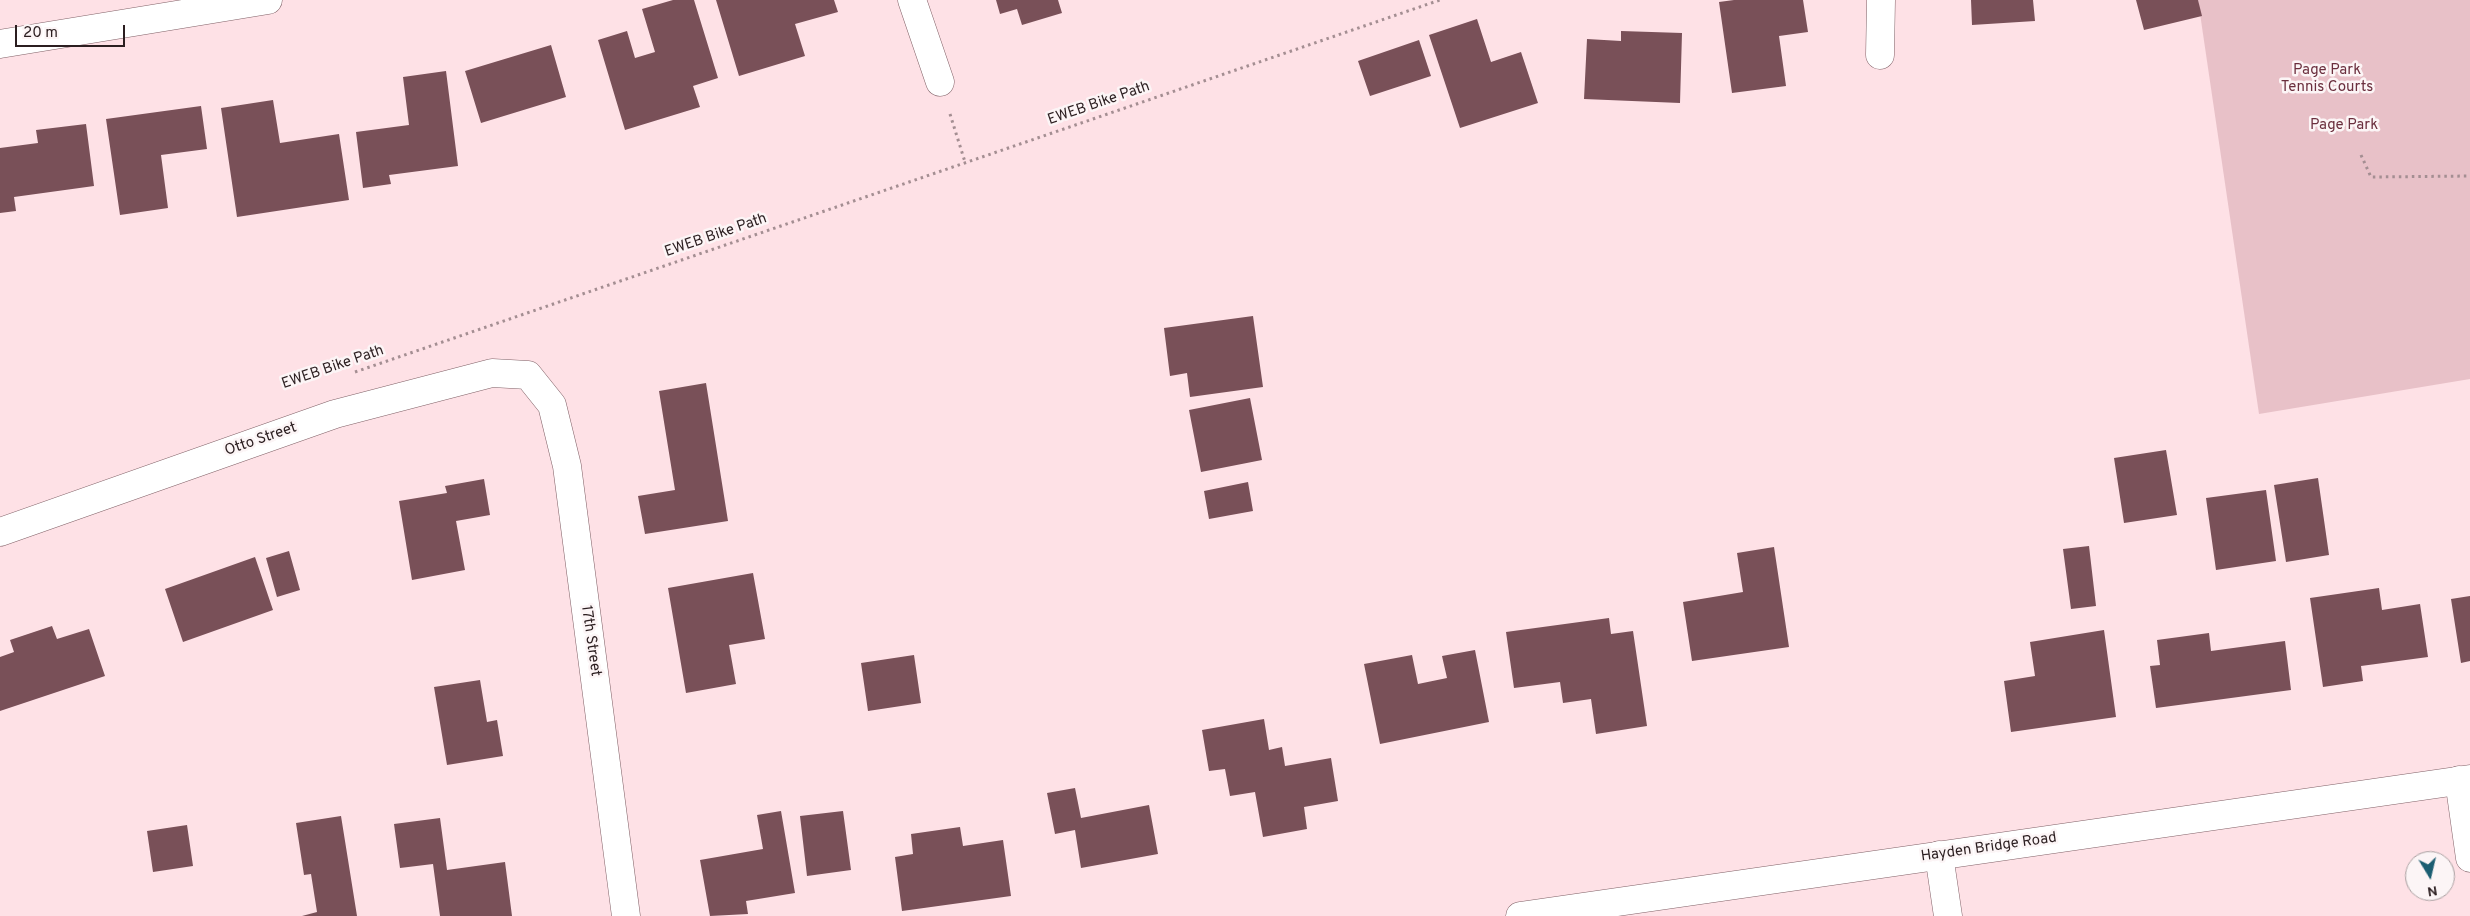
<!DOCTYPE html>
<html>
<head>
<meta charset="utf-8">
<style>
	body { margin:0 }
	#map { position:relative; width:2470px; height:916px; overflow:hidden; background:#fee1e6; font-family:Overpass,sans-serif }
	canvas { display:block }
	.north { position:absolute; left:2405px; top:851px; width:50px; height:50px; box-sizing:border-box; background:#fcf5f6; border:1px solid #a89fa0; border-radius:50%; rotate:171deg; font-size:14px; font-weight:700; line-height:20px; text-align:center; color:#2b1e20 }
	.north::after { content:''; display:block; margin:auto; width:18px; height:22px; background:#1c5e72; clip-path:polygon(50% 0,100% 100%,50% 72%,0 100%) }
	.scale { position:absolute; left:15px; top:25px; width:110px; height:22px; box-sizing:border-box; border:2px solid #2b1e20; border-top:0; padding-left:6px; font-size:15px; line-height:18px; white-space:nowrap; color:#2b1e20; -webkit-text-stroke:4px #fcf5f6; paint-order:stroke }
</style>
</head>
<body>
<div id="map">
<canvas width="2470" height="916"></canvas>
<div class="north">N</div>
<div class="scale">20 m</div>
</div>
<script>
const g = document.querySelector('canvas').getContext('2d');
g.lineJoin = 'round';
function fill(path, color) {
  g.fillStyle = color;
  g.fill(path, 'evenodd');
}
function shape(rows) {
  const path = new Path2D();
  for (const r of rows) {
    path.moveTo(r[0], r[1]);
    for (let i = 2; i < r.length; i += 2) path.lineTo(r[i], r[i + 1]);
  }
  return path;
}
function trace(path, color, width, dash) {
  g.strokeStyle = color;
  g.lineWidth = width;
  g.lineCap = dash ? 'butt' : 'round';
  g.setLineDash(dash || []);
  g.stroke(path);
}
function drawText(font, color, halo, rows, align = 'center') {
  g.font = font + ' Overpass,sans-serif';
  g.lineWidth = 5;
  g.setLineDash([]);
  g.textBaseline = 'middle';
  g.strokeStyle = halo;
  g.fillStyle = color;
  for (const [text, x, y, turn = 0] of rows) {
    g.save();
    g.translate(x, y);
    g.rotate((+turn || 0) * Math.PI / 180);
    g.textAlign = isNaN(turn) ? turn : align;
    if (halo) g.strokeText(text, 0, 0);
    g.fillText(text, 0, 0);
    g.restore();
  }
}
fill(shape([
	[2198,0,2470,0,2470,379,2259,414]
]), '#e8c1c8');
fill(shape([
	[673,0,694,0,718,78,693,86,700,107,625,130,598,40,627,31,635,58,655,52,642,9],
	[716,0,834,0,838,12,795,24,805,56,739,76],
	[996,0,1058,0,1062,13,1022,25,1017,9,1000,14],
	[1734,0,1803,0,1808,32,1779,36,1786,86,1732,93,1719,2],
	[1971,0,2033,0,2035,21,1972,25],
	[2136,0,2198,0,2202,16,2144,30],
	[1477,19,1491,62,1521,52,1538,103,1460,128,1429,35],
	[1621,31,1682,33,1680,103,1584,99,1587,39,1621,41],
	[1419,40,1431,76,1370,96,1358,61],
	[551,45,566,97,481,123,465,71],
	[446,71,458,166,389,175,391,184,363,188,356,132,409,125,403,77],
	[273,100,280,143,339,134,349,200,237,217,221,108],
	[201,106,207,149,161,155,168,208,120,215,106,119],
	[86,124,94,186,14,197,16,211,0,213,0,148,38,143,36,130],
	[1253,316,1263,387,1190,397,1187,373,1170,376,1164,328],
	[706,383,728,521,645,534,638,496,675,490,659,391],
	[1250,398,1262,460,1201,472,1189,410],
	[2166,450,2177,515,2124,523,2114,458],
	[2318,478,2329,555,2286,562,2274,485],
	[484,479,490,515,456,521,465,570,412,580,399,501,447,493,445,486],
	[1248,482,1253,511,1209,519,1204,491],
	[2266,490,2276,561,2216,570,2206,498],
	[2089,546,2096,606,2071,609,2063,549],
	[1774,547,1789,647,1692,661,1683,602,1743,592,1737,553],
	[289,551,300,590,277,597,266,558],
	[255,557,273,610,183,642,165,589],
	[753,573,765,639,729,645,736,684,686,693,668,588],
	[2379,588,2382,610,2420,604,2428,657,2361,666,2363,681,2323,687,2310,598],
	[2470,596,2470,661,2461,663,2451,599],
	[1609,618,1611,634,1633,631,1647,726,1596,734,1591,699,1563,703,1560,682,1514,688,1506,632],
	[52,626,57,639,89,629,105,676,0,711,0,657,14,652,10,640],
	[2104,630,2116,717,2011,732,2004,681,2035,676,2030,642],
	[2209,633,2211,651,2285,641,2291,690,2156,708,2150,666,2160,665,2157,640],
	[1475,650,1489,722,1380,744,1364,664,1412,655,1418,684,1447,678,1442,656],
	[914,655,921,703,868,711,861,663],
	[480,680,487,722,497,720,503,756,447,765,434,687],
	[1264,719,1269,750,1282,747,1285,766,1331,758,1338,801,1304,807,1307,829,1263,837,1255,792,1230,796,1225,769,1209,771,1202,730],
	[1075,788,1081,818,1149,805,1158,854,1081,868,1075,830,1055,834,1047,793],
	[781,811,795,893,746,901,748,914,710,916,700,860,763,849,757,815],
	[843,811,851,870,807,876,800,816],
	[341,816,357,916,302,916,317,912,311,874,304,875,296,823],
	[440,818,447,870,505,862,512,916,440,916,433,864,400,868,394,824],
	[187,825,193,866,153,872,147,831],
	[960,827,963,846,1003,840,1011,896,902,911,895,857,913,854,911,834]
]), '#795058');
const minor = shape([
	[912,0,940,82],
	[0,44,268,0],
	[1880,55,1881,0],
	[0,532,335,414,492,373,528,375,552,405,567,466,626,916],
	[2459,780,2470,858],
	[1939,855,1948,916]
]);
const tertiary = shape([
	[1520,916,2470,779]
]);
trace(minor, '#806167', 29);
trace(tertiary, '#806167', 29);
trace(shape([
	[950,114,965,162],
	[2361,155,2371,177,2470,176],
	[355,372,1440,0]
]), '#a48e92', 3, [2.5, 4]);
trace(minor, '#fff', 28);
trace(tertiary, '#fff', 28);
drawText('15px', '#6b2f3e', '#fcf5f6', [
	["Page Park",2327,71],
	["Tennis Courts",2327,88],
	["Page Park",2344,126]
]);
drawText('15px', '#2b1e20', '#fcf5f6', [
	["EWEB Bike Path",1099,104,-19],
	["EWEB Bike Path",716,236,-19],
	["EWEB Bike Path",333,368,-19],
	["Otto Street",261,440,-19],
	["17th Street",590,641,82],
	["Hayden Bridge Road",1989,848,-8]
]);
</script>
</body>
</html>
